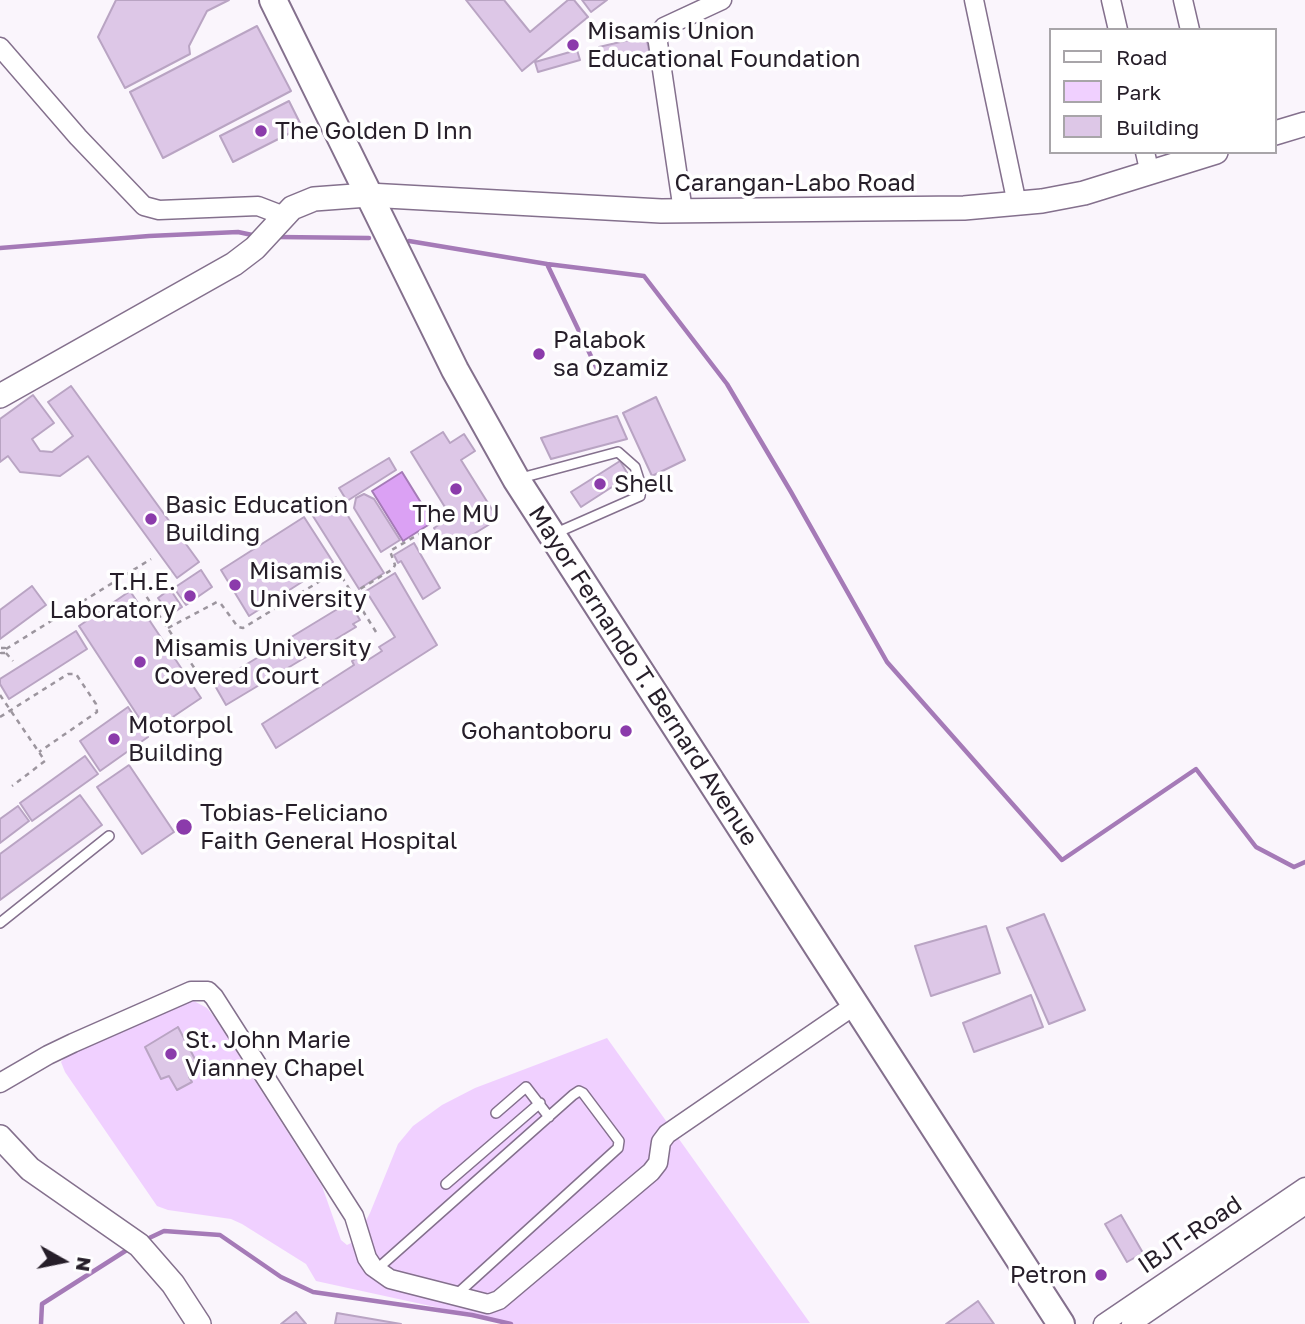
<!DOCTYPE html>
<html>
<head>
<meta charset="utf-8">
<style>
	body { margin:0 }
	#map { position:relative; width:1305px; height:1324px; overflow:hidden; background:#faf5fc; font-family:"Golos Text",sans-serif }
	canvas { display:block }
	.legend { position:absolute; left:1049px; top:28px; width:228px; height:126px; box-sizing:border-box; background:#fff; border:2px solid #a8a5a9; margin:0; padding:9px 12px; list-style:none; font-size:21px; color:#261e29 }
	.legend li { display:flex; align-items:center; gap:14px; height:35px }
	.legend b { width:35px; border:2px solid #a8a5a9 }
	.north { position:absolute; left:28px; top:1226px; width:70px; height:70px; -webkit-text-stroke:5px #fff; paint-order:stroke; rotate:99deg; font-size:19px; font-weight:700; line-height:28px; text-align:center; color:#261e29 }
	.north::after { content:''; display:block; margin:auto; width:24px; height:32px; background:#261e29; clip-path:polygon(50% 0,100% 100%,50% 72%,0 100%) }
</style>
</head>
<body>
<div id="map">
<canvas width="1305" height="1324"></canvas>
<ul class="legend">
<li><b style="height:9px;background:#fff"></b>Road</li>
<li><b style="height:19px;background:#f0d0ff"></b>Park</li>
<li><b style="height:19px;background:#ddc7e7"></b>Building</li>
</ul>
<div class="north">N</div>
</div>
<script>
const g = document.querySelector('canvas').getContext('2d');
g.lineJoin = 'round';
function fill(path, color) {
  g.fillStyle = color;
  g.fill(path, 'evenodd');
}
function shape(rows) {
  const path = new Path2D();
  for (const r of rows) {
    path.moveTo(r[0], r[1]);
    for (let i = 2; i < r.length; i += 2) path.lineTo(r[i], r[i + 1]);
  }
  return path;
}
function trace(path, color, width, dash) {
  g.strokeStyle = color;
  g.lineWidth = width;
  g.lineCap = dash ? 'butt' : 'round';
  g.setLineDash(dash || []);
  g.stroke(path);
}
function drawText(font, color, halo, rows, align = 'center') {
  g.font = font + ' "Golos Text",sans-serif';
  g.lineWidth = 7;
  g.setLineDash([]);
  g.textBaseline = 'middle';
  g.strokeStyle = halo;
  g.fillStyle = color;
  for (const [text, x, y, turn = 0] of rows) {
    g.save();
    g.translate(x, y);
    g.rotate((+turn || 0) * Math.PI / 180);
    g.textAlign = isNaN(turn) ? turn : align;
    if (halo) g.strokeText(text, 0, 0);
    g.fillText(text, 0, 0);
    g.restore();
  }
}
fill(shape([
	[192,1000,207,1008,215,1018,322,1186,341,1240,347,1245,355,1241,370,1213,398,1144,413,1126,442,1105,475,1088,607,1038,810,1323,513,1324,316,1281,306,1264,242,1224,231,1219,168,1210,157,1206,65,1072,61,1062,66,1056]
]), '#f0d0ff');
const water = shape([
	[402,472,433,522,403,541,372,491,402,472]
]);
fill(water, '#dba1f4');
trace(water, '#a57ab7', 2);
trace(shape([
	[277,237,369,238],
	[409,241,547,264,599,373],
	[0,248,149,236,238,232,257,236],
	[547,264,644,276,727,384,791,492,887,662,1062,860,1196,769,1256,847,1294,867,1305,862],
	[145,1240,164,1231,220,1235,281,1277,313,1292,472,1315,511,1324],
	[41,1324,42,1304,130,1248]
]), '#a57ab7', 4.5);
const building = shape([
	[116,0,229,0,207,11,189,46,190,54,125,88,98,37,116,0],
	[466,0,504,0,530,32,568,0,574,0,588,17,522,71,466,0],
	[582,0,607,0,591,12,582,0],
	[257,26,291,91,163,158,130,92,257,26],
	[646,36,650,55,604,66,599,47,646,36],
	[577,50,580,60,538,72,535,62,577,50],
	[289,101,302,127,233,162,220,136,289,101],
	[71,386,199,562,177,578,88,456,60,476,20,472,8,456,0,462,0,419,33,395,54,423,32,439,40,451,52,452,73,436,48,402,71,386],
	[656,397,685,460,652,476,623,413,656,397],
	[617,416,627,439,551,459,541,438,617,416],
	[443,432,450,443,464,434,475,451,461,460,498,519,448,550,434,528,451,517,411,452,443,432],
	[389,458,396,470,347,501,339,488,389,458],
	[620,461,629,476,581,507,571,492,620,461],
	[364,494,374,499,400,540,381,552,354,508,356,498,364,494],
	[336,497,384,573,359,589,311,513,336,497],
	[304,517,333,562,249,616,221,570,304,517],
	[414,543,440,588,423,599,401,561,398,563,394,555,414,543],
	[201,570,212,587,186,605,174,588,201,570],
	[395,573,437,645,276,748,262,724,354,665,352,661,364,654,368,660,382,651,379,647,395,637,366,591,395,573],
	[32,586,46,605,0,639,0,610,32,586],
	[170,589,182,607,170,615,158,598,170,589],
	[130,591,201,698,149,733,79,626,130,591],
	[349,602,360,620,353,624,356,627,226,705,214,684,349,602],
	[76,631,87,649,9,699,0,684,0,679,76,631],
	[128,707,148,737,100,771,80,741,128,707],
	[85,756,98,774,32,821,20,803,85,756],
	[129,765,174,832,142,854,97,787,129,765],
	[80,795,102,825,0,900,0,854,80,795],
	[18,806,29,821,0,843,0,819,18,806],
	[1044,914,1085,1010,1049,1024,1007,928,1044,914],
	[986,926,1000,973,931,996,915,946,986,926],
	[1031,995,1043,1027,974,1052,963,1023,1031,995],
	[178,1027,196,1061,189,1064,191,1072,189,1077,192,1082,177,1090,169,1076,161,1079,145,1047,178,1027],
	[1121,1215,1143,1253,1127,1262,1105,1224,1121,1215],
	[978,1301,994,1324,946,1324,978,1301],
	[296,1312,306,1324,281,1324,296,1312],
	[337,1313,401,1324,335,1324,337,1313]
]);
fill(building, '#ddc7e7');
trace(building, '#b9a4c3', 2);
const service = shape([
	[521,478,618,452,635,467,641,486,640,496,556,533],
	[0,923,109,836],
	[496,1113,526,1087,549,1117],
	[446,1184,540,1103],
	[376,1270,573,1095,579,1091,583,1093,619,1141,618,1148,456,1295]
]);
const minor = shape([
	[974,0,1017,204],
	[1111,0,1118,30],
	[1183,0,1190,30],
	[0,47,78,137,144,206,159,210,258,206,284,216],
	[1145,152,1150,174],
	[683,211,657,36,664,27,722,0],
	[0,1083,48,1055,73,1043,191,991,208,991,214,997,354,1216,367,1258,373,1267,390,1279,488,1304,499,1300,651,1172,658,1163,661,1142,667,1134,855,1005],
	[1103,1324,1305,1187],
	[1131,1324,1305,1205]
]);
const tertiary = shape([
	[1275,133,1305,124],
	[0,396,234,264,255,248,292,208,314,199,368,195,661,211,964,208,1042,201,1084,193,1216,152],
	[0,1137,30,1169,139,1245,173,1284,199,1324]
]);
const secondary = shape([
	[273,0,455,370,516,479,1061,1324]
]);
trace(service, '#84708d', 12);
trace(minor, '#84708d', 21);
trace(tertiary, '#84708d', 26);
trace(secondary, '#84708d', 30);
trace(shape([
	[130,572,205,684],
	[352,594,393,569,395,565,390,551,426,530],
	[168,628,217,602,221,604,238,627,243,628,335,572,340,574,376,632],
	[1,648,5,648,6,653,1,653,1,648],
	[6,649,151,559],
	[6,653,13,661],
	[0,695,45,761,12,786],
	[0,717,68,674,76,674,96,704,97,712,39,752]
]), '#9c959e', 2.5, [5, 5]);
trace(service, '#fff', 9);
trace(minor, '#fff', 18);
trace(tertiary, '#fff', 23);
trace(secondary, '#fff', 26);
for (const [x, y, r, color] of [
	[573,45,7,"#8b3bab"],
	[261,131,7,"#8b3bab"],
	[539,354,7,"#8b3bab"],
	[600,484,7,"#8b3bab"],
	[456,489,7,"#8b3bab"],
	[151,519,7,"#8b3bab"],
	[235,585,7,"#8b3bab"],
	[190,596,7,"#8b3bab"],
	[140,662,7,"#8b3bab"],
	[626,731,7,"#8b3bab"],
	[114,739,7,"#8b3bab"],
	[184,827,9,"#8b3bab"],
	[171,1054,7,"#8b3bab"],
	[1101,1275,7,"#8b3bab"]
]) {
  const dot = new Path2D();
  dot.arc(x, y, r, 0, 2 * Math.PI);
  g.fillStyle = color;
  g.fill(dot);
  trace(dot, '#fff', 2.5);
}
drawText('24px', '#261e29', '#fff', [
	["Misamis Union",587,31],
	["Educational Foundation",587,59],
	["The Golden D Inn",275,131],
	["Palabok",553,340],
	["sa Ozamiz",553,368],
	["Shell",614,484],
	["Basic Education",165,505],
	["Building",165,533],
	["The MU",456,514,"center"],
	["Manor",456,542,"center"],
	["Misamis",249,571],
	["University",249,599],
	["T.H.E.",176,582,"right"],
	["Laboratory",176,610,"right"],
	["Misamis University",154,648],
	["Covered Court",154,676],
	["Motorpol",128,725],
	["Building",128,753],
	["Gohantoboru",612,731,"right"],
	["Tobias-Feliciano",200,813],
	["Faith General Hospital",200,841],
	["St. John Marie",185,1040],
	["Vianney Chapel",185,1068],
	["Petron",1087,1275,"right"]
], 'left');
drawText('24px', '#261e29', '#fff', [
	["Carangan-Labo Road",795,183],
	["Mayor Fernando T. Bernard Avenue",643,676,57],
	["IBJT-Road",1190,1235,-34]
]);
</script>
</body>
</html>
